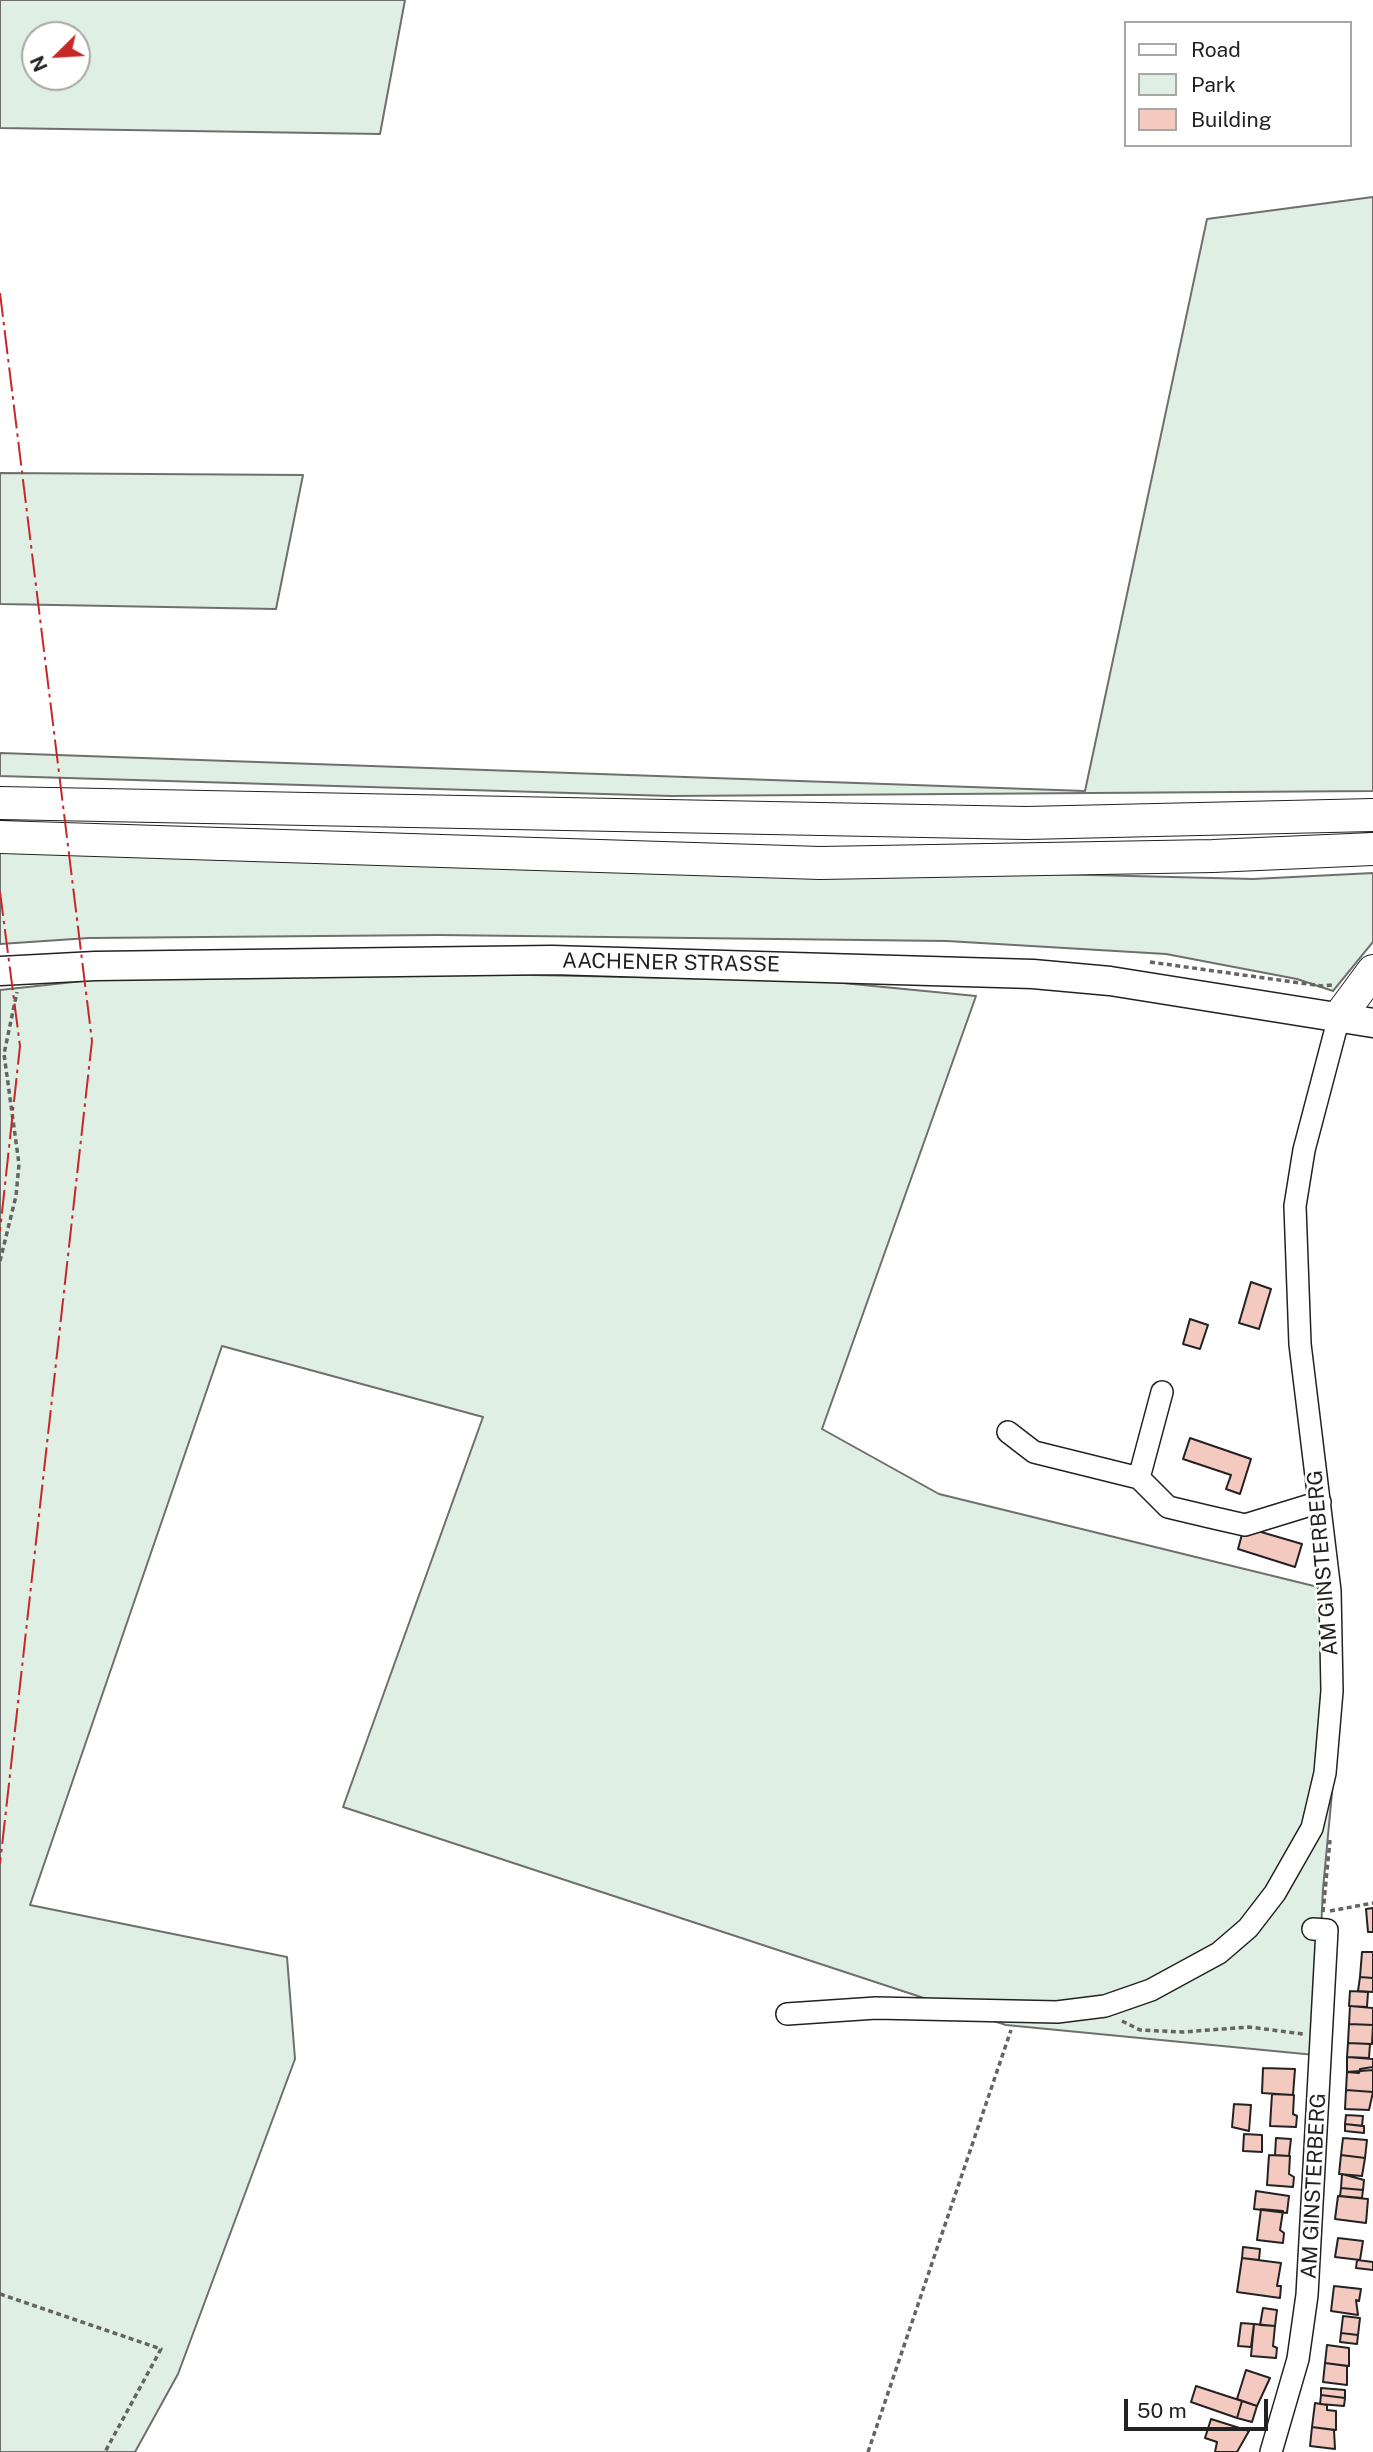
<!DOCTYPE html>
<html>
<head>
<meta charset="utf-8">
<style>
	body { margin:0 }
	#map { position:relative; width:1373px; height:2452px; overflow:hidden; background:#fff; font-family:"Public Sans",sans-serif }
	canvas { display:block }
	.legend { position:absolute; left:1124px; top:21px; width:228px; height:126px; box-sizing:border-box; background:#fff; border:2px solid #a7a7a7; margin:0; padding:9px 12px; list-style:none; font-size:21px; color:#222 }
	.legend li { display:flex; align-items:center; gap:14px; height:35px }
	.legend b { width:35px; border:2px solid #a7a7a7 }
	.north { position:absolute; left:21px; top:21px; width:70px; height:70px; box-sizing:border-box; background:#fff; border:2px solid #a7a7a7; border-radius:50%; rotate:246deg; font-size:19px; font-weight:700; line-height:28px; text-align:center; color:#222 }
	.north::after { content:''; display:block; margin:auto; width:24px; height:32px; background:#c62828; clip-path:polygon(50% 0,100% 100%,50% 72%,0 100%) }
	.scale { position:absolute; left:1124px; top:2399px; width:144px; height:32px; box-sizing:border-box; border:4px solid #222; border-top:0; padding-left:9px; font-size:21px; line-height:24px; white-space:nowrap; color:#222; -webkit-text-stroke:5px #fff; paint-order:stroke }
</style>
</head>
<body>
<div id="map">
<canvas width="1373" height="2452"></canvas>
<ul class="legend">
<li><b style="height:9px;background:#fff"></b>Road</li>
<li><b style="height:19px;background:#e0efe3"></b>Park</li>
<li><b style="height:19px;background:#f3c9c0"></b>Building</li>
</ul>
<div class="north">N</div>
<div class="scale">50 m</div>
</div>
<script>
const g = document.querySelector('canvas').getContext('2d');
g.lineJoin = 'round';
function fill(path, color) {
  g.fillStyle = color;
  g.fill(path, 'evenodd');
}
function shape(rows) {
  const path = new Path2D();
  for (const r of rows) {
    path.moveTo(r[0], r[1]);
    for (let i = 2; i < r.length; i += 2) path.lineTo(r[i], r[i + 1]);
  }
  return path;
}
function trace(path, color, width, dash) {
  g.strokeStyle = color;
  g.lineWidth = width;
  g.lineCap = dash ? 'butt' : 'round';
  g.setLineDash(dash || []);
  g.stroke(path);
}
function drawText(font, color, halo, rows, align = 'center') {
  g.font = font + ' "Public Sans",sans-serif';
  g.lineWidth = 5;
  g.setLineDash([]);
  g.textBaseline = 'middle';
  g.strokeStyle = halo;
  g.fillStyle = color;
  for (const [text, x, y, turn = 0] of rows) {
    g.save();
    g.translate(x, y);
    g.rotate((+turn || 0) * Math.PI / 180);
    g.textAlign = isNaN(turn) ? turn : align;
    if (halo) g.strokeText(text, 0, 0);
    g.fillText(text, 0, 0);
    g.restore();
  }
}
const green = shape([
	[0,0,405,0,380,134,0,128,0,0],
	[35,35,77,35,77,77,35,77,35,35],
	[1373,197,1373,791,671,796,0,776,0,753,1085,791,1207,219,1373,197],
	[0,473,303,475,276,609,0,604,0,473],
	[0,848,1253,879,1373,873,1373,942,1333,991,1297,979,1166,954,947,941,438,935,89,938,0,944,0,848],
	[484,974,822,981,976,996,822,1429,939,1494,1318,1587,1335,1695,1333,1782,1323,1889,1315,2055,1006,2025,343,1807,483,1417,222,1346,30,1905,287,1957,295,2059,178,2374,135,2452,0,2452,0,990,120,977,484,974]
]);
fill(green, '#e0efe3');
trace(green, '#6f6f6f', 2);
const building = shape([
	[1251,1282,1271,1289,1259,1329,1239,1323,1251,1282],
	[1190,1319,1208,1325,1200,1349,1183,1344,1190,1319],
	[1190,1438,1251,1459,1240,1494,1226,1489,1231,1475,1183,1459,1190,1438],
	[1244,1527,1302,1544,1295,1567,1238,1549,1244,1527],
	[1373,1908,1373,1932,1368,1932,1366,1909,1373,1908],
	[1362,1952,1373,1952,1373,1978,1360,1977,1362,1952],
	[1360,1977,1373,1978,1373,1992,1358,1991,1360,1977],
	[1350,1991,1368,1992,1367,2007,1349,2006,1350,1991],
	[1350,2006,1373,2008,1373,2025,1349,2024,1350,2006],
	[1349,2024,1373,2025,1372,2044,1348,2043,1349,2024],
	[1348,2043,1370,2044,1369,2058,1347,2057,1348,2043],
	[1347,2057,1373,2059,1373,2070,1347,2072,1347,2057],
	[1373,2067,1373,2092,1346,2090,1347,2072,1359,2073,1360,2069,1373,2067],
	[1263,2068,1295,2069,1293,2095,1262,2093,1263,2068],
	[1346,2090,1373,2092,1369,2110,1345,2109,1346,2090],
	[1272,2094,1294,2095,1293,2114,1297,2116,1296,2127,1270,2126,1272,2094],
	[1234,2104,1251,2105,1249,2131,1232,2127,1234,2104],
	[1346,2115,1363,2116,1362,2126,1345,2124,1346,2115],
	[1345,2124,1364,2126,1364,2133,1345,2131,1345,2124],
	[1244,2134,1262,2135,1262,2152,1243,2151,1244,2134],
	[1276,2138,1291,2139,1289,2156,1275,2155,1276,2138],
	[1343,2138,1367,2140,1365,2158,1341,2155,1343,2138],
	[1269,2155,1290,2156,1289,2174,1294,2177,1293,2187,1267,2185,1269,2155],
	[1341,2155,1365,2158,1362,2176,1339,2174,1341,2155],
	[1342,2174,1364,2180,1363,2190,1341,2188,1342,2174],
	[1341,2188,1363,2190,1362,2198,1340,2196,1341,2188],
	[1256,2191,1289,2196,1287,2213,1254,2209,1256,2191],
	[1338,2196,1368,2199,1366,2223,1335,2219,1338,2196],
	[1261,2209,1283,2211,1280,2230,1284,2233,1283,2243,1257,2240,1261,2209],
	[1338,2238,1363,2241,1360,2260,1335,2257,1338,2238],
	[1243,2247,1260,2249,1259,2260,1242,2258,1243,2247],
	[1242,2258,1281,2263,1277,2286,1281,2286,1280,2298,1237,2292,1242,2258],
	[1357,2260,1373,2262,1373,2270,1356,2268,1357,2260],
	[1334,2286,1361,2289,1359,2301,1356,2300,1358,2315,1331,2311,1334,2286],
	[1263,2308,1277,2310,1275,2326,1260,2325,1263,2308],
	[1343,2316,1360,2318,1358,2335,1341,2333,1343,2316],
	[1241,2323,1254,2324,1251,2347,1238,2346,1241,2323],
	[1254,2324,1275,2326,1273,2346,1277,2348,1276,2358,1251,2356,1254,2324],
	[1341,2333,1358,2335,1357,2344,1340,2342,1341,2333],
	[1327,2345,1349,2348,1349,2366,1325,2363,1327,2345],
	[1325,2363,1347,2366,1347,2385,1323,2382,1325,2363],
	[1246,2370,1270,2378,1257,2406,1237,2399,1246,2370],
	[1196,2386,1242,2401,1237,2418,1191,2402,1196,2386],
	[1321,2388,1345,2390,1345,2398,1321,2395,1321,2388],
	[1321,2395,1345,2398,1344,2406,1320,2404,1321,2395],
	[1242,2401,1257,2406,1252,2422,1237,2418,1242,2401],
	[1315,2403,1327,2405,1327,2410,1336,2411,1336,2430,1312,2427,1315,2403],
	[1211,2419,1249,2431,1237,2452,1215,2452,1217,2442,1205,2438,1211,2419],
	[1312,2427,1334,2430,1335,2449,1310,2446,1312,2427]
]);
fill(building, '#f3c9c0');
trace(building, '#222', 2);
const minor = shape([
	[1008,1432,1034,1452,1139,1478,1168,1507,1210,1517,1245,1525,1320,1502],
	[1139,1478,1162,1392],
	[787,2014,876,2008,1057,2012,1105,2006,1151,1990,1219,1953,1248,1928,1275,1893,1312,1828,1325,1773,1332,1691,1330,1591,1300,1344,1295,1206,1304,1150,1339,1017],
	[1271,2452,1298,2359,1307,2295,1327,1930,1313,1929]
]);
const major = shape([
	[0,971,95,966,552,960,1033,974,1110,981,1373,1023]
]);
const highway = shape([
	[0,803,1026,823,1373,815],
	[0,837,820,863,1213,856,1373,849],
	[1339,1017,1373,971]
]);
trace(minor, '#222', 24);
trace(major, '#222', 31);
trace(highway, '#222', 34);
trace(shape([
	[1150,962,1322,986,1333,985],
	[0,1261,16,1196,19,1164,4,1054,17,992],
	[1330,1911,1373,1903],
	[1323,1912,1330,1840],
	[1122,2021,1140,2030,1183,2032,1249,2027,1303,2034],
	[0,2294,161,2349,105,2452],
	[868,2452,1011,2030]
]), '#646464', 3.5, [5, 3.5]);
trace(minor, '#fff', 21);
trace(major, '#fff', 28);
trace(highway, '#fff', 32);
trace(shape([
	[0,293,92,1041,0,1864],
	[0,892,20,1046,0,1231]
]), '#c62828', 2, [24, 5, 3.5, 5]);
drawText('21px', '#222', '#fff', [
	["AACHENER STRASSE",671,963,1],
	["AM GINSTERBERG",1323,1563,-95],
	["AM GINSTERBERG",1314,2186,-87]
]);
</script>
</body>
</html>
